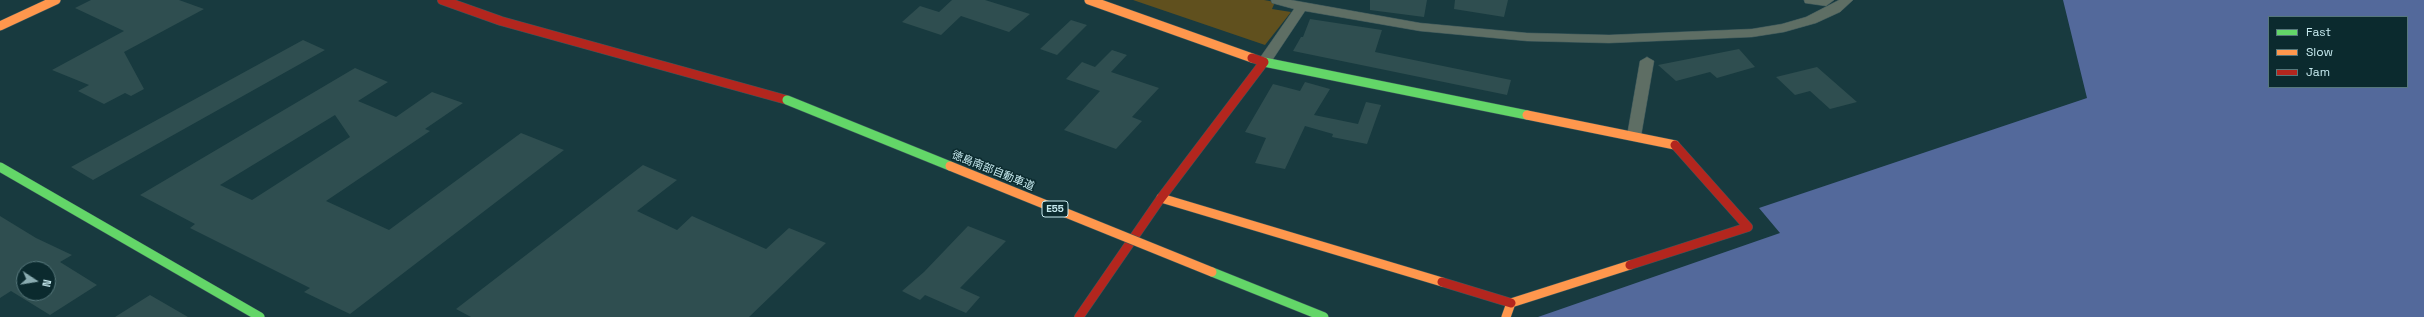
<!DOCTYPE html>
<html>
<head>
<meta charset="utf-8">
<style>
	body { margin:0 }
	#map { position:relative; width:2424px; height:317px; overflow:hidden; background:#183a3f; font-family:"Space Grotesk",sans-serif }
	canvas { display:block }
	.legend { position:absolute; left:2268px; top:16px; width:140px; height:72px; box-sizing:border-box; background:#0b2a2e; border:1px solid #56777b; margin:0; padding:5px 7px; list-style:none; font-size:12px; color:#c7eaef }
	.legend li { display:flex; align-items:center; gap:8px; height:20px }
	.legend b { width:20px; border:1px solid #56777b }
	.north { position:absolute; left:16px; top:261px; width:40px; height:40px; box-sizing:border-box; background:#0b2a2e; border:1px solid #56777b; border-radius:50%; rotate:102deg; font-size:11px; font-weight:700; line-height:16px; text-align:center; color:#c7eaef }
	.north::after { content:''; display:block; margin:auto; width:14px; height:18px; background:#8aacb1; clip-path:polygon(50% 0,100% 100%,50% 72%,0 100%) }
</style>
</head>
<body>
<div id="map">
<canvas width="2424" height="317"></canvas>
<ul class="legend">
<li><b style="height:5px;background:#63d668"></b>Fast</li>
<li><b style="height:5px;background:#ff974d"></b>Slow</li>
<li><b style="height:5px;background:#b3261e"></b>Jam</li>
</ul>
<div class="north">N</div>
</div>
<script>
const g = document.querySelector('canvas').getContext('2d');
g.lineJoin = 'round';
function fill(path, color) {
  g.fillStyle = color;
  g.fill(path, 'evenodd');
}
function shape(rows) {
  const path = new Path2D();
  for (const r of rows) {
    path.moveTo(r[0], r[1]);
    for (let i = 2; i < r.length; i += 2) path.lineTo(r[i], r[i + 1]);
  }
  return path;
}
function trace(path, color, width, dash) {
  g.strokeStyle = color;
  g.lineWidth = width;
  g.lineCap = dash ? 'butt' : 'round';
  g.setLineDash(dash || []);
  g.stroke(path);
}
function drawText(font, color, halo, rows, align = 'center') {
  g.font = font + ' "Space Grotesk","Noto Sans JP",sans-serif';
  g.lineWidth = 3;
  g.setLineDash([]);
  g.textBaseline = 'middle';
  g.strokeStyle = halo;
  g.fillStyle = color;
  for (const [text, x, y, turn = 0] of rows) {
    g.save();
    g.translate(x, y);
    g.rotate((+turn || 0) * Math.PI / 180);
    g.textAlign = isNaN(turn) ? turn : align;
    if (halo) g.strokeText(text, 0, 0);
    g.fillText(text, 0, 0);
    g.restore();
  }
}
fill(shape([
	[1133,0,1264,0,1275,2,1272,9,1291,12,1265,45]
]), '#60501e');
fill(shape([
	[2063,0,2424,0,2424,317,1538,317,1780,233,1759,208,2087,98],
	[2269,17,2407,17,2407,87,2269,87]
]), '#53699b');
fill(shape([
	[91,0,179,0,204,9,124,52,144,89,131,96,125,93,104,104,78,91,89,85,52,70,124,31,75,8],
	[952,0,985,0,1030,14,1009,32,961,16,941,35,902,22,920,6,939,12],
	[1370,0,1427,0,1424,17,1370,10],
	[1455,0,1508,0,1504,17,1454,9],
	[1310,19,1382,30,1375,52,1511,80,1507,95,1293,51,1301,37,1303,37],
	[1071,20,1087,25,1057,55,1040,49],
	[303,40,325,50,93,180,71,167],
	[1739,49,1755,67,1717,78,1710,72,1676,81,1658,65],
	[1112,50,1127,55,1111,72,1159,88,1132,117,1142,121,1116,149,1064,130,1100,91,1066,79,1082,62,1095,67],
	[1817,67,1857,102,1830,109,1810,91,1795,95,1776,77],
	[355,68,388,82,358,101,396,117,432,92,463,103,425,129,430,131,326,201,389,230,521,133,564,150,350,314,304,292,310,288,190,228,195,224,140,195],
	[335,115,350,137,252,200,220,185],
	[1305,82,1330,89,1314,115,1358,124,1366,102,1381,105,1367,144,1332,137,1333,134,1305,126,1285,169,1255,163,1266,138,1245,132,1273,84,1300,91],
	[643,165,677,180,637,211,677,230,692,216,766,249,789,228,826,243,749,317,471,317,456,309],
	[0,216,36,238,72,255,60,262,97,285,50,315,11,291,0,298],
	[24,269,48,269,48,293,24,293],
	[968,226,1006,241,960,288,980,297,966,313,925,295,920,300,902,291,924,272],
	[150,295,188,317,115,317]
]), '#2f4e50');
const street = shape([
	[1271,0,1291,0,1420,23,1527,33,1609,35,1752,29,1782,24,1806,17,1839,0,1853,0,1840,12,1816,23,1784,32,1752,37,1609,43,1527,41,1420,31,1305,11,1269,65,1264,66,1257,62,1294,9,1272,3,1271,0],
	[1804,0,1834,0,1826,6,1805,3,1804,0],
	[1647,57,1654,61,1641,136,1634,141,1627,136,1640,61,1647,57]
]);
const fast = shape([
	[1264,62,1527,115],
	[0,167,260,317]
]);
const slow = shape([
	[1089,0,1252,58],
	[0,26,56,0],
	[1527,115,1675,145],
	[1161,198,1442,282],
	[1506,317,1511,303,1630,265]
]);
const jam = shape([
	[442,0,501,21,787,100],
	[1630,265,1748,227,1675,145],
	[1442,282,1511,303],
	[1079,317,1161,198,1264,62,1252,58]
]);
trace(street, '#3b575b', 1);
trace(fast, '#3b575b', 10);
trace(slow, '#3b575b', 10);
trace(jam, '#3b575b', 10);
fill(street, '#5e6e64');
trace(fast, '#63d668', 9);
trace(slow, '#ff974d', 9);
trace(jam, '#b3261e', 9);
const fastBridge = shape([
	[787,100,950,166],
	[1212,272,1324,317]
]);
const slowBridge = shape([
	[950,166,1212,272]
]);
trace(fastBridge, '#3b575b', 10, []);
trace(slowBridge, '#3b575b', 10, []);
trace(fastBridge, '#63d668', 9);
trace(slowBridge, '#ff974d', 9);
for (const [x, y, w] of [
	[1055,209,26]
]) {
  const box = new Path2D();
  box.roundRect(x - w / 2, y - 8, w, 16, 3);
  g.fillStyle = '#0b2a2e';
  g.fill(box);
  trace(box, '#c7eaef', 1);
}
drawText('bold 10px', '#c7eaef', null, [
	["E55",1055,209]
]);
drawText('11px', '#c7eaef', '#0b2a2e', [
	["徳島南部自動車道",993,171,22]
]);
</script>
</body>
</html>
